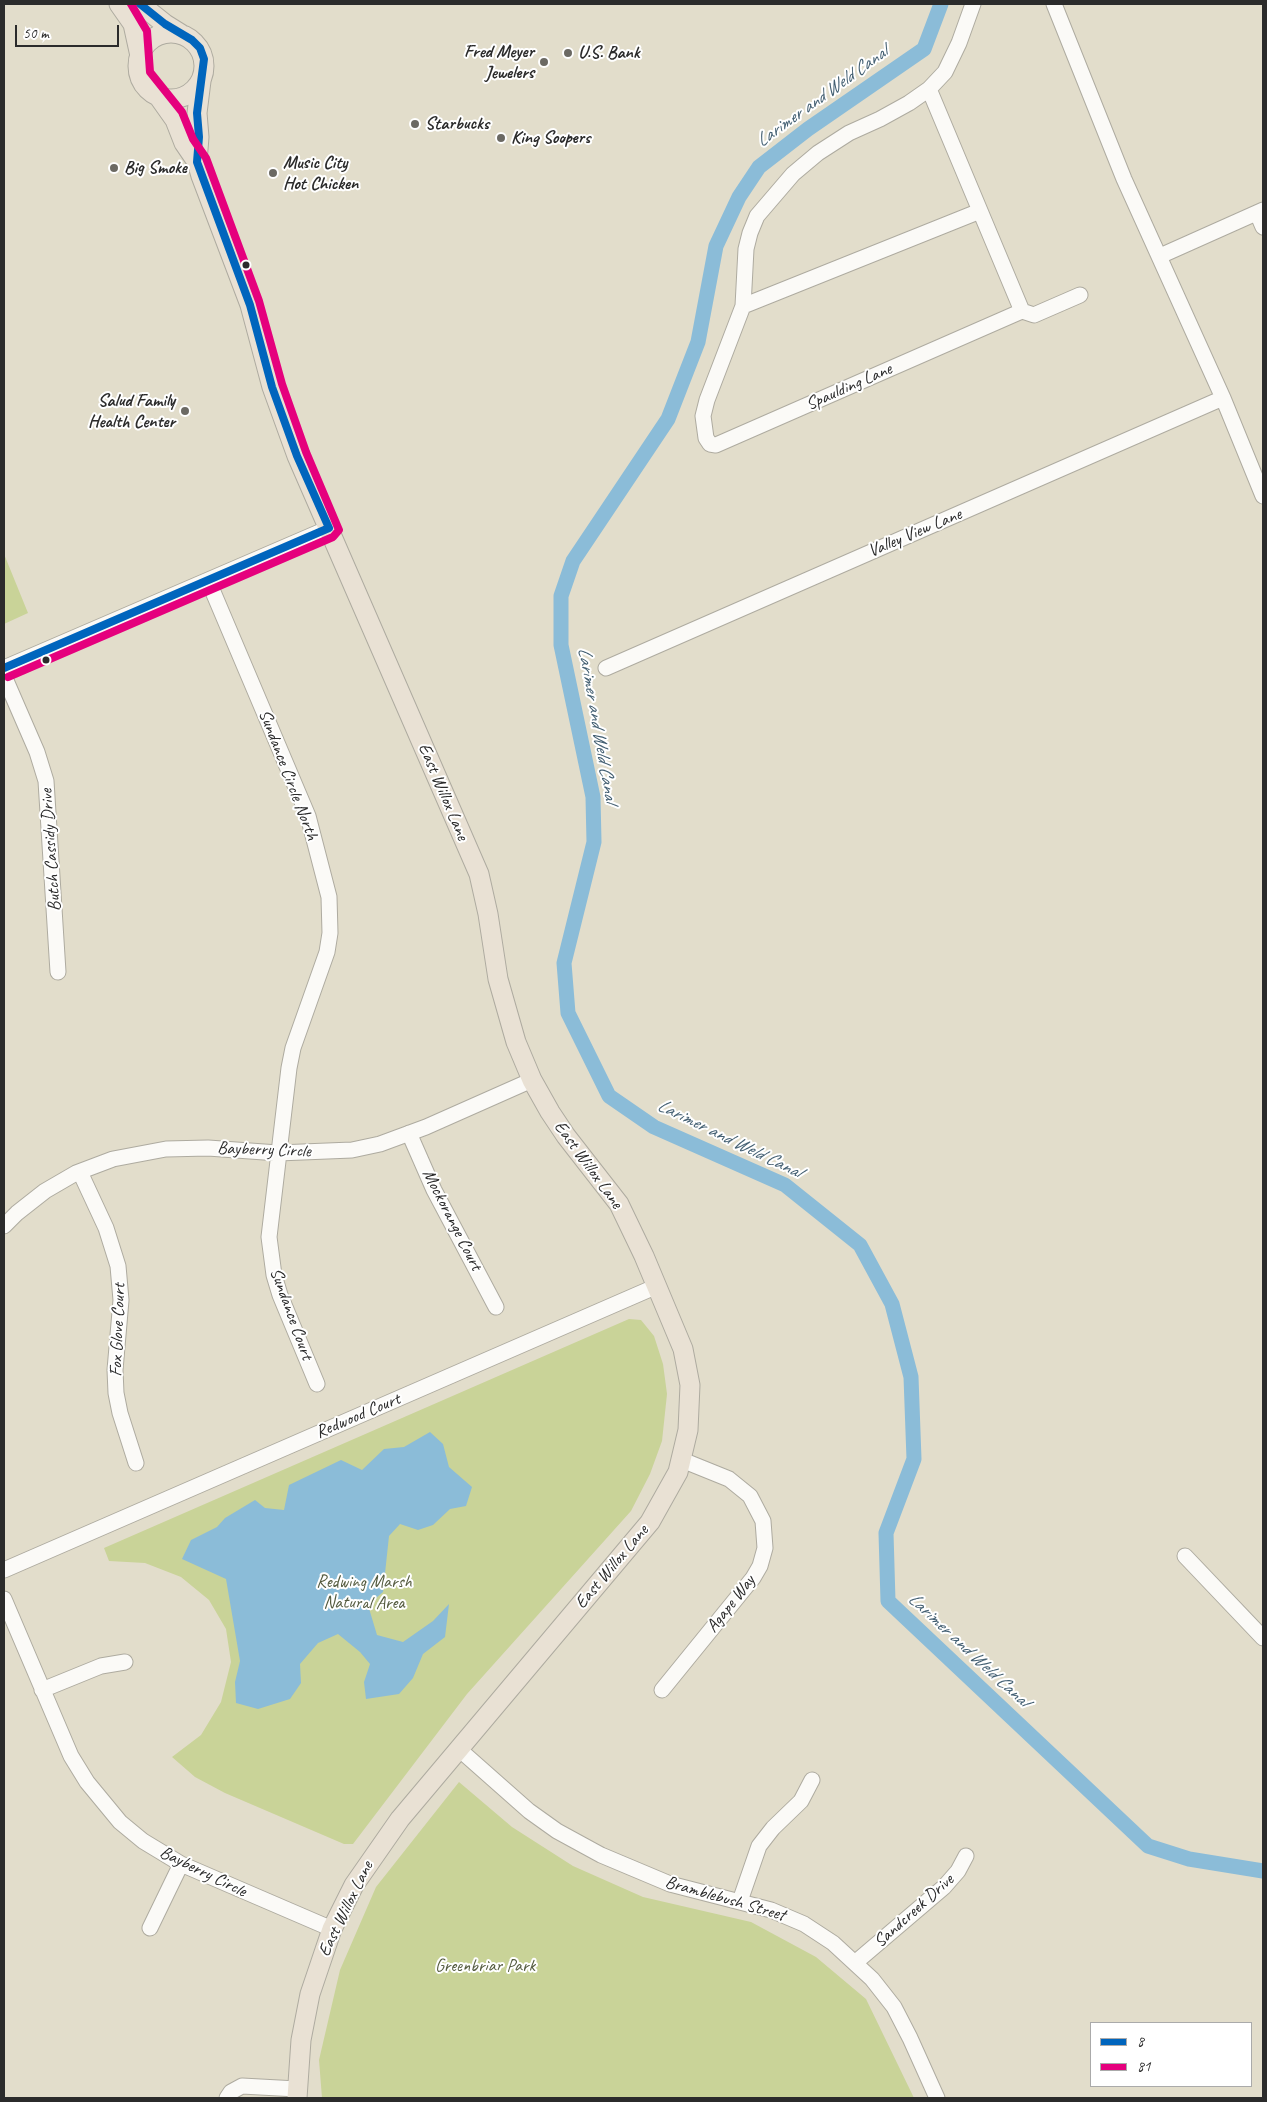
<!DOCTYPE html>
<html>
<head>
<meta charset="utf-8">
<style>
	body { margin:0 }
	#map { position:relative; width:1267px; height:2102px; overflow:hidden; background:#e2ddcb; font-family:Caveat,sans-serif }
	canvas { display:block }
	.frame { position:absolute; inset:0; border:5px solid #2b2b2b; pointer-events:none }
	.legend { position:absolute; left:1090px; top:2022px; width:162px; height:65px; box-sizing:border-box; background:#fff; border:1px solid #aaa; margin:0; padding:6px 9px; list-style:none; font-size:15px; color:#2b2b2b }
	.legend li { display:flex; align-items:center; gap:10px; height:25px }
	.legend b { width:25px; border:1px solid #aaa }
	.scale { position:absolute; left:15px; top:25px; width:104px; height:22px; box-sizing:border-box; border:2px solid #2b2b2b; border-top:0; padding-left:6px; font-size:15px; line-height:18px; white-space:nowrap; color:#2b2b2b; -webkit-text-stroke:4px #fff; paint-order:stroke }
</style>
</head>
<body>
<div id="map">
<canvas width="1267" height="2102"></canvas>
<div class="frame"></div>
<ul class="legend">
<li><b style="height:6px;background:#0065bd"></b>8</li>
<li><b style="height:6px;background:#e5007d"></b>81</li>
</ul>
<div class="scale">50 m</div>
</div>
<script>
const g = document.querySelector('canvas').getContext('2d');
g.lineJoin = 'round';
function fill(path, color) {
  g.fillStyle = color;
  g.fill(path, 'evenodd');
}
function shape(rows) {
  const path = new Path2D();
  for (const r of rows) {
    if (r.length === 3) {
      path.moveTo(r[0] + r[2], r[1]);
      path.arc(r[0], r[1], r[2], 0, 2 * Math.PI);
      continue;
    }
    path.moveTo(r[0], r[1]);
    for (let i = 2; i < r.length; i += 2) path.lineTo(r[i], r[i + 1]);
  }
  return path;
}
function trace(path, color, width, dash) {
  g.strokeStyle = color;
  g.lineWidth = width;
  g.lineCap = dash ? 'butt' : 'round';
  g.setLineDash(dash || []);
  g.stroke(path);
}
function drawText(font, color, halo, rows, align = 'center') {
  g.font = font + ' Caveat,sans-serif';
  g.lineWidth = 4;
  g.setLineDash([]);
  g.textBaseline = 'middle';
  g.strokeStyle = halo;
  g.fillStyle = color;
  for (const [text, x, y, turn = 0] of rows) {
    g.save();
    g.translate(x, y);
    g.rotate((+turn || 0) * Math.PI / 180);
    g.textAlign = isNaN(turn) ? turn : align;
    if (halo) g.strokeText(text, 0, 0);
    g.fillText(text, 0, 0);
    g.restore();
  }
}
fill(shape([
	[4,554,28,613,4,624],
	[629,1319,641,1320,654,1336,663,1364,667,1394,662,1441,650,1474,631,1511,467,1694,353,1844,344,1844,225,1793,195,1777,172,1757,201,1735,221,1702,231,1662,226,1629,209,1600,181,1577,145,1563,109,1561,104,1548],
	[459,1782,512,1827,573,1866,643,1897,751,1922,816,1957,866,1999,914,2098,322,2098,319,2060,340,1970,376,1887]
]), '#c9d398');
fill(shape([
	[430,1432,443,1444,449,1467,472,1487,466,1506,450,1509,433,1525,418,1530,400,1524,389,1536,383,1592,368,1605,377,1635,403,1642,433,1621,449,1604,445,1637,423,1654,413,1678,399,1694,366,1699,364,1682,370,1664,360,1652,338,1634,318,1643,300,1664,301,1683,290,1699,258,1709,236,1703,235,1682,240,1661,226,1579,182,1559,191,1540,217,1527,225,1518,255,1500,265,1508,284,1510,289,1485,341,1460,362,1470,384,1449,404,1447]
]), '#8bbcd8');
trace(shape([
	[941,4,924,49,808,129,759,167,739,197,716,246,698,342,668,419,573,561,561,596,561,645,593,797,594,842,564,963,568,1013,609,1096,654,1127,785,1185,860,1245,892,1304,911,1377,914,1459,886,1533,888,1601,1148,1846,1189,1859,1263,1871]
]), '#8bbcd8', 15);
const minor = shape([
	[973,4,959,43,945,72,929,89,909,103,880,119,849,133,818,153,793,174,757,216,750,233,746,249,743,306,707,400,703,416,706,438,710,444,716,445,1022,311],
	[1054,4,1124,179,1223,398,1263,496],
	[929,89,1022,311],
	[1257,213,1263,227],
	[1160,256,1263,210],
	[743,306,980,211],
	[1022,311,1034,315,1080,295],
	[208,580,308,816,329,897,330,933,327,952,293,1048,289,1068,269,1237,274,1275,280,1295,317,1384],
	[4,668,329,528],
	[606,668,1223,398],
	[4,676,37,752,46,781,58,972],
	[409,1133,434,1190,496,1307],
	[80,1172,106,1228,118,1266,121,1300,115,1370,116,1393,120,1413,136,1463],
	[4,1226,17,1213,45,1191,76,1173,113,1159,166,1149,208,1148,278,1153,352,1150,380,1144,426,1127,532,1080],
	[1185,1556,1263,1638],
	[4,1570,657,1286],
	[4,1599,71,1756,87,1782,120,1822,143,1841,181,1864,332,1929],
	[42,1690,101,1666,125,1662],
	[662,1690,753,1578,760,1566,765,1548,763,1521,750,1496,729,1479,682,1460],
	[460,1750,529,1811,557,1831,601,1855,670,1884,771,1910,804,1924,833,1943,872,1979,894,2007,910,2038,937,2098],
	[740,1901,759,1846,773,1828,801,1801,812,1780],
	[150,1928,181,1864],
	[856,1962,944,1887,958,1871,966,1856],
	[227,2098,231,2092,242,2086,297,2089]
]);
const major = shape([
	[119,4,133,24,140,56],
	[140,4,165,24,181,34],
	[171,66,33],
	[201,81,197,113,199,137,197,162,201,176,250,305,272,387,297,456,479,874,488,914,498,979,516,1042,532,1080,550,1112,566,1136,619,1204,644,1256,683,1349,690,1385,688,1430,678,1472,650,1522,400,1819,354,1885,332,1929,310,1994,301,2040,297,2098],
	[158,96,175,120,184,143,197,162]
]);
trace(minor, '#aeaba0', 17);
trace(major, '#aeaba0', 21);
trace(minor, '#fbfaf7', 15);
trace(major, '#e9e1d4', 19);
trace(shape([
	[4,668,329,528,297,456,272,387,250,305,197,162,199,137,197,113,204,59,200,48,192,40,165,24,140,4]
]), '#0065bd', 8);
trace(shape([
	[8,677,333,537,339,530,306,452,282,384,259,301,206,158,193,139,182,112,150,72,147,31,131,4]
]), '#e5007d', 8);
for (const [x, y, r, color] of [
	[568,53,5,"#6b6963"],
	[544,62,5,"#6b6963"],
	[415,124,5,"#6b6963"],
	[501,138,5,"#6b6963"],
	[114,168,5,"#6b6963"],
	[273,173,5,"#6b6963"],
	[246,265,4.5,"#2b2b2b"],
	[185,411,5,"#6b6963"],
	[46,660,4.5,"#2b2b2b"]
]) {
  const dot = new Path2D();
  dot.arc(x, y, r, 0, 2 * Math.PI);
  g.fillStyle = color;
  g.fill(dot);
  trace(dot, '#fff', 2);
}
drawText('bold 18px', '#2b2b2b', '#fff', [
	["Fred Meyer",534,52,"right"],
	["Jewelers",534,73,"right"],
	["U.S. Bank",578,53],
	["Starbucks",425,124],
	["King Soopers",511,138],
	["Music City",283,163],
	["Hot Chicken",283,184],
	["Big Smoke",124,168],
	["Salud Family",175,401,"right"],
	["Health Center",175,422,"right"]
], 'left');
drawText('18px', '#2b2b2b', '#fff', [
	["Spaulding Lane",849,387,-24],
	["Valley View Lane",915,533,-23],
	["Sundance Circle North",288,775,69],
	["East Willox Lane",443,792,67],
	["Butch Cassidy Drive",51,850,-94],
	["Bayberry Circle",264,1150,2],
	["East Willox Lane",588,1165,54],
	["Mockorange Court",452,1220,63],
	["Sundance Court",291,1314,70],
	["Fox Glove Court",118,1330,-88],
	["Redwood Court",358,1416,-23],
	["East Willox Lane",612,1567,-50],
	["Agape Way",731,1604,-52],
	["Bayberry Circle",203,1872,26],
	["Bramblebush Street",725,1899,16],
	["East Willox Lane",346,1909,-64],
	["Sandcreek Drive",914,1911,-42]
]);
drawText('18px', '#545b3f', '#fff', [
	["Redwing Marsh",364,1582],
	["Natural Area",364,1603],
	["Greenbriar Park",485,1966]
]);
drawText('italic 19px', '#435f72', '#fff', [
	["Larimer and Weld Canal",822,97,-36],
	["Larimer and Weld Canal",597,725,80],
	["Larimer and Weld Canal",729,1139,26],
	["Larimer and Weld Canal",968,1650,43]
]);
</script>
</body>
</html>
